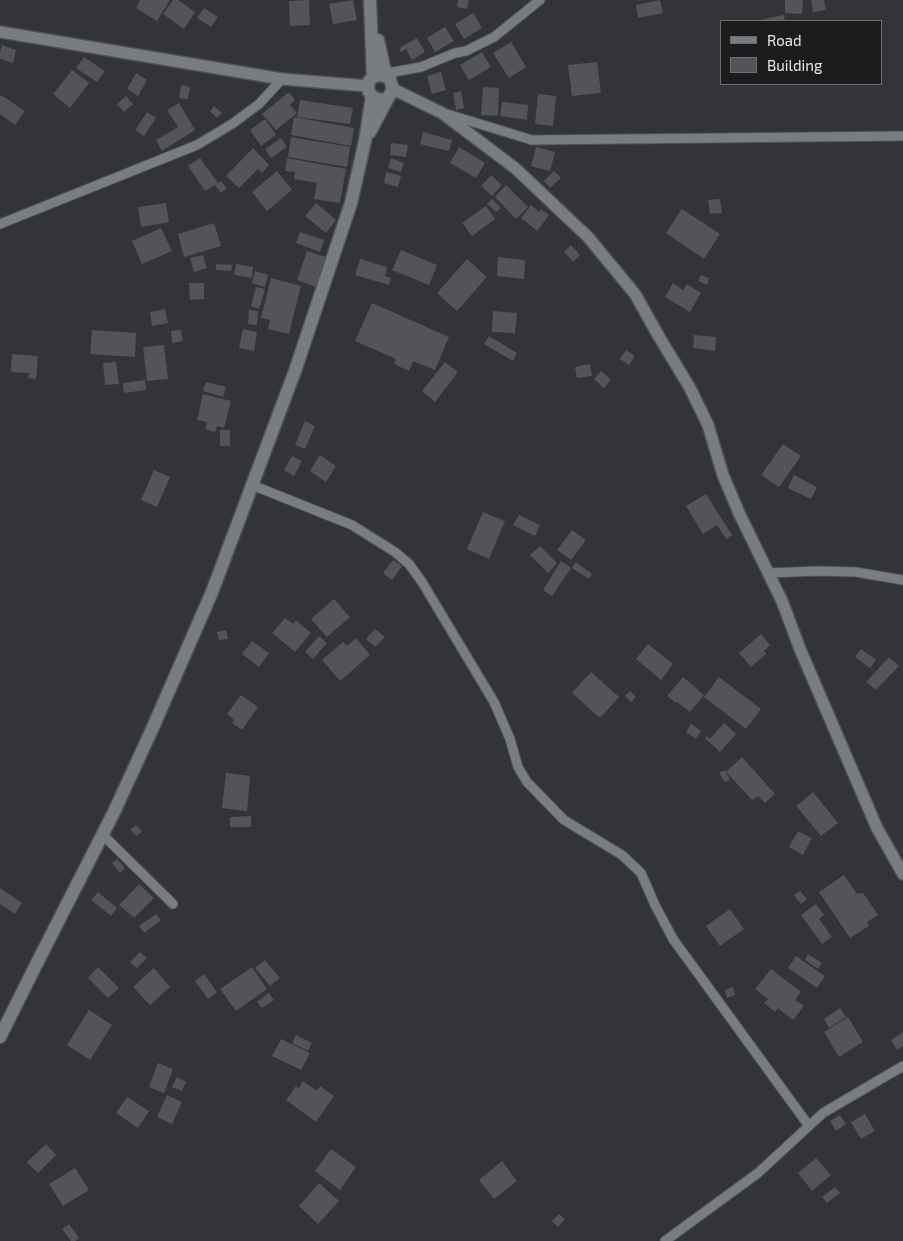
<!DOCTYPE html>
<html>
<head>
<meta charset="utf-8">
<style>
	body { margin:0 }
	#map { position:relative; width:903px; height:1241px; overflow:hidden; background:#323437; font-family:"Exo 2",sans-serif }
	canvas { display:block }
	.legend { position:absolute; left:720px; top:20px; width:162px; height:65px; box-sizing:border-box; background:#1b1c1d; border:1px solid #6d6e6f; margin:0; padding:6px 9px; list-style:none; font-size:15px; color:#e8eaeb }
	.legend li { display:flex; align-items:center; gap:10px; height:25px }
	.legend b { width:25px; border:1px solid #6d6e6f }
</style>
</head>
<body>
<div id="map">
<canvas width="903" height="1241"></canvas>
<ul class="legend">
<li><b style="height:6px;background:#7a7d80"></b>Road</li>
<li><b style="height:14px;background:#525457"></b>Building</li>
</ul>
</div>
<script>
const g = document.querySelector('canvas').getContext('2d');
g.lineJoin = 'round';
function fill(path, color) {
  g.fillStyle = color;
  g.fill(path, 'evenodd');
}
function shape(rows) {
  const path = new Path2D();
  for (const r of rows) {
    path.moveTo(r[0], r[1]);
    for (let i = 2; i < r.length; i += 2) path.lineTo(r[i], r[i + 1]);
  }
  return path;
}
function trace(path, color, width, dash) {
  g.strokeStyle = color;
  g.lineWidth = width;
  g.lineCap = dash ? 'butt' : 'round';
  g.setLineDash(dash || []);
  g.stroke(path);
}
fill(shape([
	[140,0,170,0,157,21,136,8],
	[173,0,178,0,195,12,184,29,163,14],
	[309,0,310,25,290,26,289,1],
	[353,0,357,20,333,24,329,4],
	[458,0,469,0,467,9,457,7],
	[660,0,663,13,638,18,636,5],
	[785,0,803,0,802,14,785,13],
	[811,0,824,0,826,10,813,12],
	[204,8,218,17,211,27,197,18],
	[473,13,482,28,464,39,455,24],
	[784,15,785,21,760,21,760,20],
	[445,27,454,41,435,52,427,38],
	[417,38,425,52,412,60,406,49,401,52,399,48],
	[511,42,526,67,509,78,493,53],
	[2,45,16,50,13,63,0,59,0,53],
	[482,52,491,67,469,80,460,65],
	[84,57,105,71,97,82,76,68],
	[597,62,601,93,572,96,568,65],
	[72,70,89,83,70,108,53,94],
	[441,72,446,90,432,94,427,76],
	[136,73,147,80,138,96,127,89],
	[181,85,190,87,188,99,179,98],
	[483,87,499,88,498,116,481,115],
	[461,91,464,108,456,110,453,93],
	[289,92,295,100,290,105,297,113,276,130,262,114],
	[538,94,556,96,553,126,535,124],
	[1,95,25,111,15,125,0,114,0,97],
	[126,96,133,104,124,112,117,104],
	[300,100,353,108,350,124,297,117],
	[502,102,528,105,527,120,500,116],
	[179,103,195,130,162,151,156,140,178,127,167,110],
	[214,106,222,113,217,118,210,111],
	[147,112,156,118,144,136,135,130],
	[294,117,354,128,351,146,291,135],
	[265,119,276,135,261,146,250,130],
	[423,132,452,140,449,151,420,144],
	[291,137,350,147,347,167,288,157],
	[281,138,287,147,271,158,265,149],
	[391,143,408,145,406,157,390,155],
	[459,147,485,163,476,178,450,163],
	[536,147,555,152,550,171,531,166],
	[253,148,269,165,262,173,258,169,239,188,226,176],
	[200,158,218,183,221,181,227,188,221,193,215,185,205,191,188,166],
	[287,158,346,169,340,203,314,199,317,183,294,179,295,172,285,171],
	[391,158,404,163,401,172,388,168],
	[277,171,292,190,267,211,252,192],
	[554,171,561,178,550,188,544,181],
	[386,172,401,176,398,187,384,183],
	[491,175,502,185,492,196,481,186],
	[506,185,528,207,516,219,495,197],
	[492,199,501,208,496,212,487,204],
	[720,199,722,213,710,214,708,200],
	[166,203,169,222,141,227,138,207],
	[316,203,336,220,326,233,305,216],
	[531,205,539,212,541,209,549,215,537,231,521,218],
	[486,206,495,219,472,236,462,223],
	[682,209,720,234,704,259,666,233],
	[214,223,221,246,184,257,178,234],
	[161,228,172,251,142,264,132,241],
	[300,232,324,240,320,252,296,243],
	[571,245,580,255,573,262,564,252],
	[401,250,437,265,429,285,392,270],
	[307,251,326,257,316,287,297,280],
	[203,255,207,268,194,272,190,258],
	[498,257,525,260,524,279,497,276],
	[360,259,387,267,385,276,391,278,389,285,355,275],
	[467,259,487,277,457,311,437,293],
	[216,264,232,265,231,271,216,270],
	[236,264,253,267,252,278,234,275],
	[255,271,268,275,265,287,252,283],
	[701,275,709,278,707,285,698,281],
	[271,278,301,286,289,334,268,329,270,320,261,318],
	[189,283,204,283,204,299,190,300],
	[673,283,683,290,687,284,701,293,690,312,665,297],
	[256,287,265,289,259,309,251,306],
	[372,303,449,337,435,370,413,361,409,371,394,364,396,359,355,341],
	[165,309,168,323,152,326,150,312],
	[249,310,258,311,257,325,248,324],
	[493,311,517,313,515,333,492,332],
	[243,329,257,332,254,351,239,348],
	[92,330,136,333,135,357,90,354],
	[181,330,183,341,172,343,171,331],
	[694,335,716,337,715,351,693,348],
	[489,336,517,353,513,361,484,344],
	[164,345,168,379,147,381,143,347],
	[626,350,635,356,629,365,620,359],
	[12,354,38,356,36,379,28,378,29,373,11,372],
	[116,362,119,384,105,385,103,363],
	[445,362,458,372,435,402,422,391],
	[590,364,592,376,577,378,575,367],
	[601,371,611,380,604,388,594,379],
	[145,380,146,390,124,393,123,383],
	[206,382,226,387,223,397,203,391],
	[203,394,231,401,224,428,217,426,215,432,205,429,207,422,197,420],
	[305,421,315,426,305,449,295,445],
	[220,430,230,430,230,446,220,446],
	[783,444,801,456,779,487,761,475],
	[320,455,336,466,326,482,310,471],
	[292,456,302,461,294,476,284,470],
	[154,470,170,477,157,507,141,500],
	[794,475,817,487,811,499,788,488],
	[706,494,732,535,726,539,717,525,703,534,686,506],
	[483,512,505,521,489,559,467,549],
	[519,515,540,525,535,536,513,525],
	[572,530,586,540,571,560,557,550],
	[540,546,557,563,548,573,530,555],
	[393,560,402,566,392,580,383,573],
	[561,561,571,568,552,596,543,590],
	[576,562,592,574,589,579,572,568],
	[334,599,350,617,327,637,311,619],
	[285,618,293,624,296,620,311,633,295,652,272,633],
	[375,629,385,637,375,647,366,639],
	[226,630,228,639,219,640,217,632],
	[761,634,770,645,764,651,766,654,751,667,739,653],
	[319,636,327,643,313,659,305,652],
	[356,638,370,655,340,681,322,660,343,642,347,646],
	[252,641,269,653,259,667,242,654],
	[648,644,673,664,661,680,636,659],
	[861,649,876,660,870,668,855,657],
	[889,657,899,666,876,690,866,682],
	[591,672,619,697,600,718,572,693],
	[683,677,704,695,690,712,677,702,676,703,667,696],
	[719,677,761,709,746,729,704,697],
	[630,691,636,697,631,702,625,696],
	[241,695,258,707,242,730,232,723,234,720,227,714],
	[724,723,736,734,720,752,705,738,707,736,710,739],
	[691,724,701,731,696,739,686,732],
	[742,757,775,794,765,803,758,796,752,800,726,772],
	[725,770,730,780,725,782,719,773],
	[226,773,250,776,247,811,222,808],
	[813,792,838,823,821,836,796,806],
	[251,816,251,827,230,827,230,817],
	[136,825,142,831,137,836,130,830],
	[798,831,812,838,803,855,789,847],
	[117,859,125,868,120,873,112,863],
	[844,875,857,894,863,893,878,915,867,922,869,926,850,938,819,892],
	[139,884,154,898,134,918,119,905],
	[0,888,22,903,15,914,0,904],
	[800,891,807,899,801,904,794,895],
	[98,892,117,908,111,916,91,900],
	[816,904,824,915,819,919,832,937,822,944,801,915],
	[730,909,744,929,720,946,706,926],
	[156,914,161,920,144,933,139,926],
	[140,952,147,958,137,968,130,962],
	[808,954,822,963,818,969,805,960],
	[796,956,825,976,817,988,788,968],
	[265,960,280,978,270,986,255,968],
	[98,967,119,988,108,998,88,978],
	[252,967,267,989,236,1011,220,989],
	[154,968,170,987,150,1005,133,987],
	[771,969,801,992,795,1000,804,1006,793,1020,778,1008,775,1012,764,1003,768,999,755,989],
	[204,974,217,992,208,999,195,981],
	[733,987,735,995,727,998,725,990],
	[269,993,274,1000,262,1008,257,1002],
	[840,1008,846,1017,829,1028,824,1019],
	[89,1010,112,1025,90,1060,67,1045],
	[848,1017,863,1042,839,1057,824,1032],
	[903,1032,903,1046,897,1050,891,1040],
	[296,1035,312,1043,308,1051,292,1043],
	[281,1039,310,1053,301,1070,272,1056],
	[158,1063,173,1069,164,1093,149,1087],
	[177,1077,186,1082,182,1091,172,1087],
	[303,1081,317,1091,320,1086,334,1096,316,1122,286,1100,296,1086,299,1088],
	[167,1095,182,1102,172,1124,157,1117],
	[127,1097,149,1111,138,1128,116,1113],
	[865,1114,875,1131,861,1139,851,1122],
	[840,1115,846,1124,836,1131,830,1121],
	[46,1144,56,1155,38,1173,27,1162],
	[331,1149,356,1167,340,1190,315,1171],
	[816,1158,831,1175,812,1191,798,1173],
	[502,1161,517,1181,494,1199,479,1180],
	[75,1168,89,1190,63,1206,49,1184],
	[319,1183,339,1201,318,1224,299,1206],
	[835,1187,840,1193,827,1203,822,1197],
	[559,1214,565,1219,558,1227,552,1221],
	[69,1224,79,1238,75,1241,71,1241,62,1229]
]), '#525457');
const minor = shape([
	[388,73,421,67,455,53,466,51,494,37,540,0],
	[447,114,532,140,903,136],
	[0,224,197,145,232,124,259,104,282,79],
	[252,485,352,525,395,552,409,564,422,582,494,702,510,739,518,767,527,782,564,820,622,855,641,873,655,905,673,939,809,1126],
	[769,573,818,571,856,572,903,580],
	[103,835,173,904],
	[665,1241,758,1173,823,1113,903,1066]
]);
const tertiary = shape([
	[0,32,282,79,368,86],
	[393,89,442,113,515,168,588,237,635,294,658,335,690,388,708,425,723,475,739,513,782,601,800,649,877,828,903,874]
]);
const secondary = shape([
	[370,0,373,77],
	[378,40,386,76],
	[370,132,388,98],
	[0,1037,37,963,114,812,154,725,212,592,295,371,351,203,365,141,372,96,369,92,368,86,369,81,373,77,379,75,386,76,388,73,393,89,388,98,383,100,377,99,372,96]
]);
trace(minor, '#505253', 11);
trace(tertiary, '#505253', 14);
trace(secondary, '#505253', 15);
trace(minor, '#7a7d80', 9);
trace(tertiary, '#7a7d80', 11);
trace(secondary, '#7a7d80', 12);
</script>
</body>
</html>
